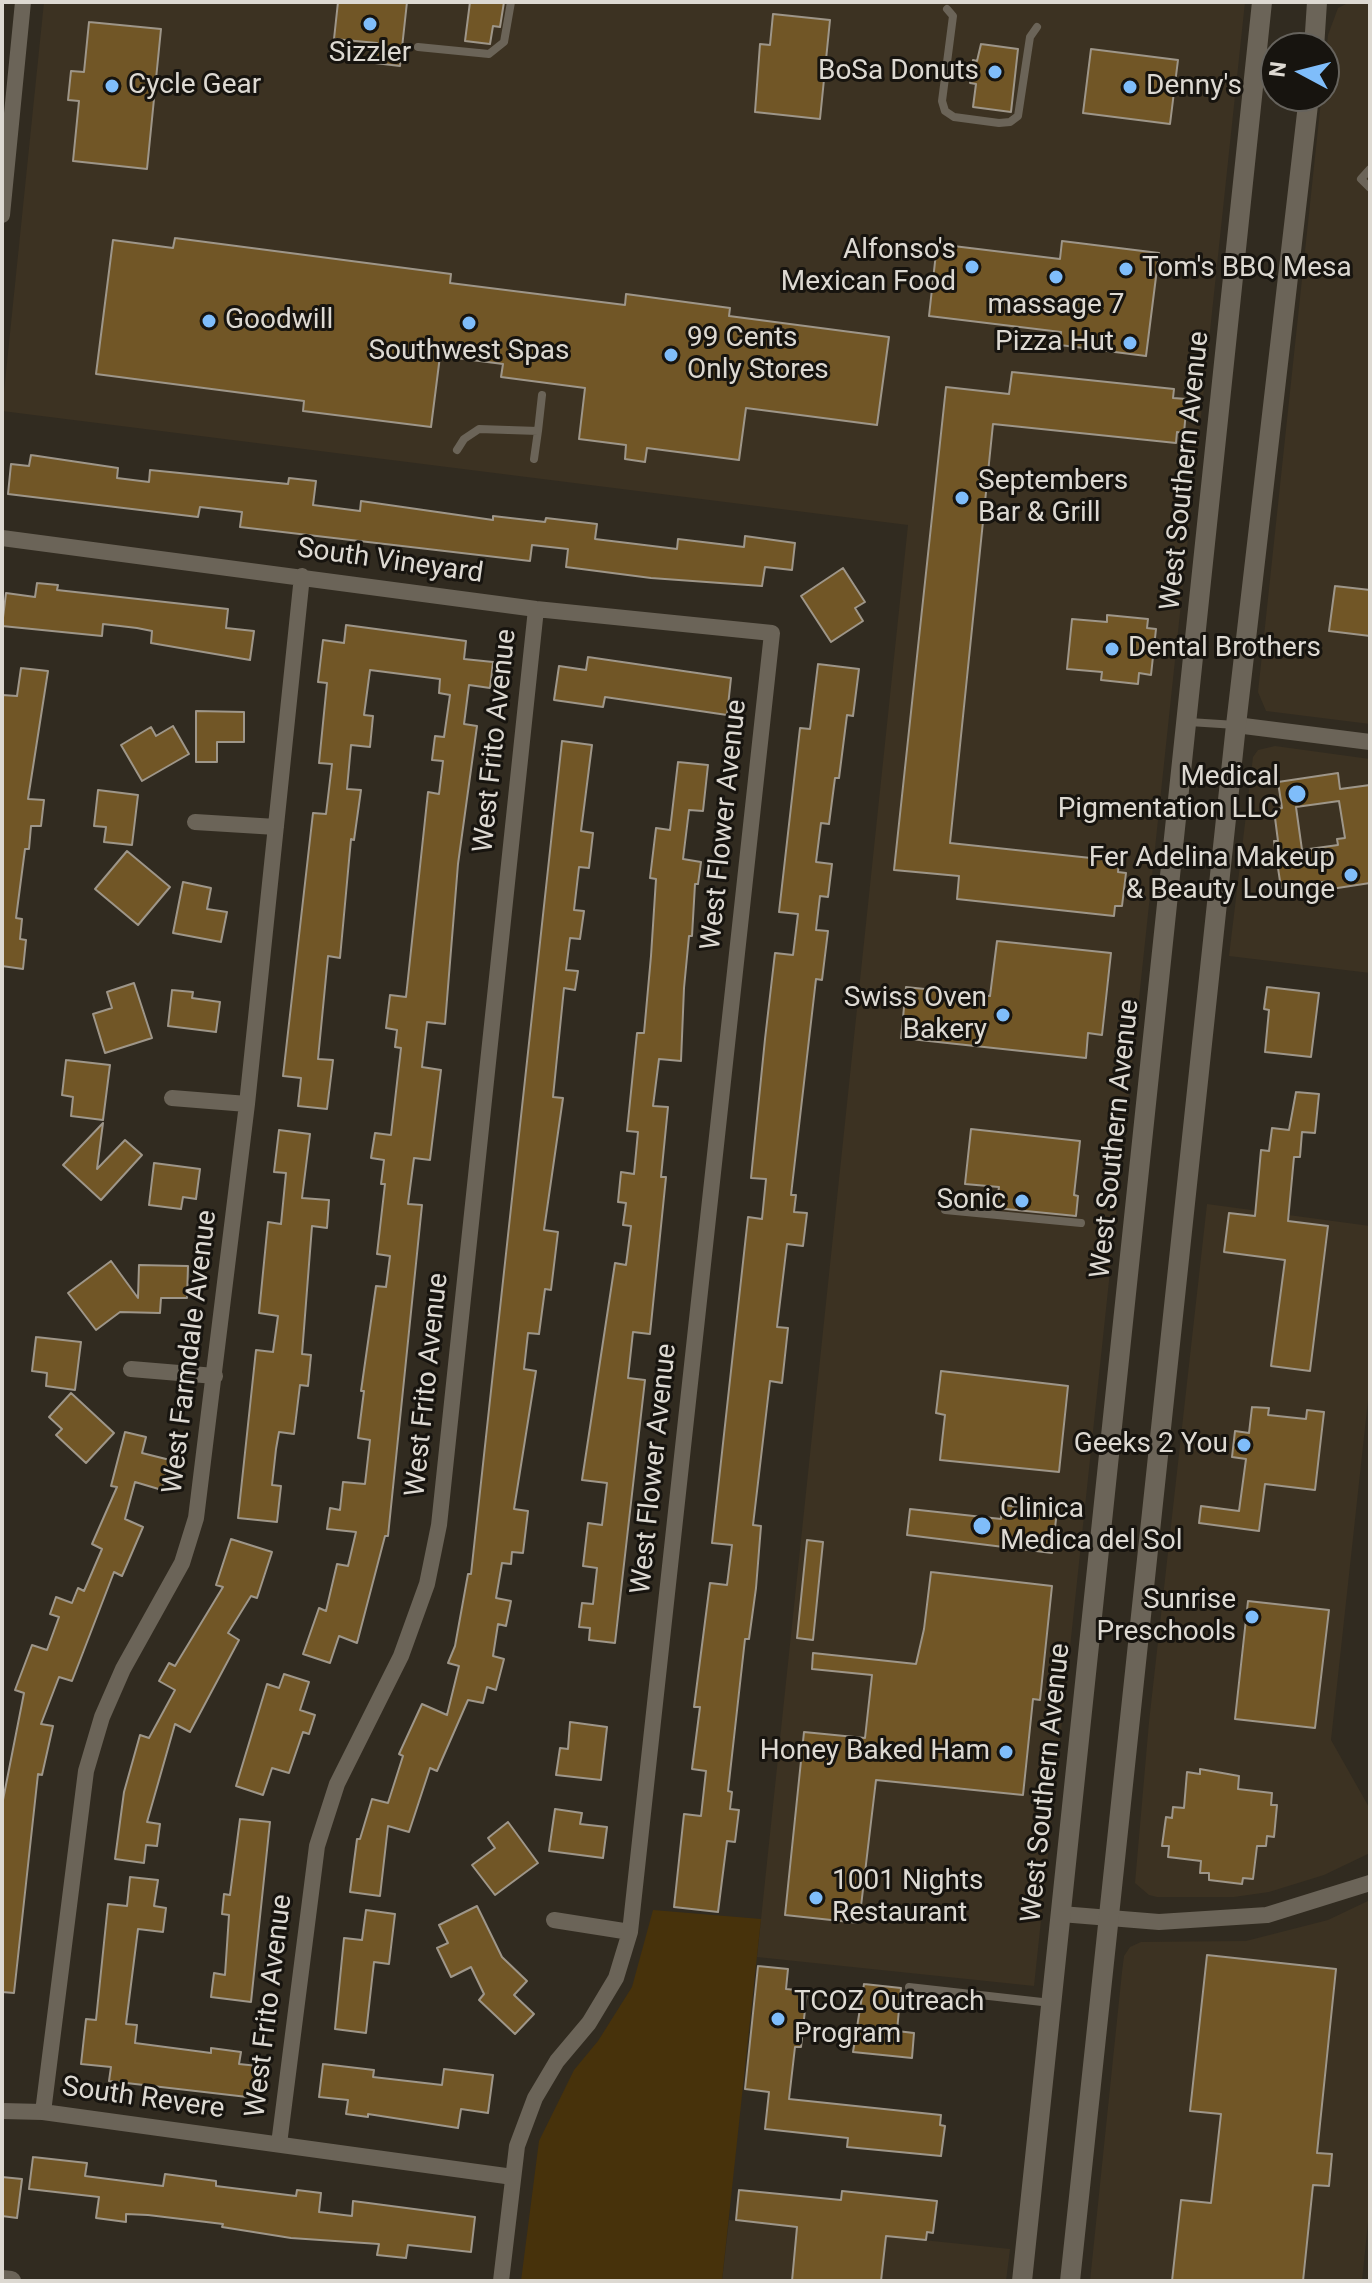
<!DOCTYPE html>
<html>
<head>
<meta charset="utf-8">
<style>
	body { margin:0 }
	#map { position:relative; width:1372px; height:2283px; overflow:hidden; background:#312b20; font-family:Roboto,sans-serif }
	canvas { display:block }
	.frame { position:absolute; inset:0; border:4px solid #ddd9d2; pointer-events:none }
	.north { position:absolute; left:1260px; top:32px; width:80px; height:80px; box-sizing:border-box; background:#17140f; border:2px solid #66635d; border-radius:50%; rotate:277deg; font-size:22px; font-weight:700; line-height:32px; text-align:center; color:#ddd9d2 }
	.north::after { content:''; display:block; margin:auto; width:28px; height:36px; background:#7fbdfa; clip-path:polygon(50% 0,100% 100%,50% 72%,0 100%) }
</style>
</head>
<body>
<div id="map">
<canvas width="1372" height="2283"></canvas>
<div class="frame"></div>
<div class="north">N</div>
</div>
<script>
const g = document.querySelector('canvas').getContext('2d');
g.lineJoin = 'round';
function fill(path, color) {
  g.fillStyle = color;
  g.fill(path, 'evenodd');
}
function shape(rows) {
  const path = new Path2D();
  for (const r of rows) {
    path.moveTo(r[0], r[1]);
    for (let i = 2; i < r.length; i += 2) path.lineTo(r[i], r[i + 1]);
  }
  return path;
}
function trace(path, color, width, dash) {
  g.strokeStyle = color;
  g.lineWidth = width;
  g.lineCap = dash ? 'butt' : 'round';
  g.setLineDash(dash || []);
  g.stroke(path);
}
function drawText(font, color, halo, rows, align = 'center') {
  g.font = font + ' Roboto,sans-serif';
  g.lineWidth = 6;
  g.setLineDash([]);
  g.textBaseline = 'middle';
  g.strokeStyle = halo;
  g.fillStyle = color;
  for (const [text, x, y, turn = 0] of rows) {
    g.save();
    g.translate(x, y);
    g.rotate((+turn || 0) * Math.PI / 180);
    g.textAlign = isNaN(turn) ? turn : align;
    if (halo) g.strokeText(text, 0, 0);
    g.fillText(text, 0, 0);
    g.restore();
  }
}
fill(shape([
	[44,2,1245,2,1034,1986,757,1957,908,525,2,411],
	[1350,2,1370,2,1370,724,1266,711,1258,692,1328,35,1338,8],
	[1275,746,1370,759,1370,973,1229,956,1253,757,1258,750],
	[1207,1204,1370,1226,1370,1382,1331,1740,1370,1809,1370,1853,1324,1875,1269,1892,1234,1897,1157,1897,1149,1895,1135,1883,1149,1722],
	[1370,1900,1370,2203,1362,2281,1090,2281,1122,1972,1124,1956,1130,1947,1141,1942,1246,1941,1328,1920],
	[729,2220,1010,2249,1006,2281,722,2281]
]), '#3c3222');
fill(shape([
	[653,1910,761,1919,722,2281,521,2281,539,2141,574,2070,598,2041,632,1987]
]), '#47320b');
const building = shape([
	[338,2,407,2,400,66,375,63,377,43,334,39,338,2],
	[470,2,504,2,500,27,493,26,490,44,465,41,470,2],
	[773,14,830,20,820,119,755,112,760,44,770,45,773,14],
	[89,22,161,29,147,169,73,161,79,101,68,100,71,71,84,72,89,22],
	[981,44,1018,49,1011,112,973,107,976,84,970,83,973,60,977,61,981,44],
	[1091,49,1178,60,1170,124,1083,113,1091,49],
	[175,238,451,274,450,283,625,305,626,294,730,308,729,316,889,337,877,425,746,408,739,460,647,448,645,462,625,459,626,445,579,439,585,388,501,377,503,364,440,356,431,427,303,411,304,401,96,374,113,240,173,248,175,238],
	[1062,241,1159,253,1146,356,1060,345,1061,332,929,316,937,244,1060,259,1062,241],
	[1012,372,1174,389,1173,398,1187,399,1184,433,1177,432,1176,443,993,424,950,843,1119,861,1118,872,1126,873,1122,906,1115,906,1114,916,957,899,959,876,894,870,946,387,1009,394,1012,372],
	[31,455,118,468,117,478,149,482,150,470,288,484,289,478,316,481,313,505,360,511,361,501,493,520,493,516,545,522,546,518,597,524,595,539,677,549,678,539,744,547,745,536,795,543,792,570,765,567,762,586,651,578,566,567,568,549,532,545,530,561,240,527,242,512,200,507,198,517,8,494,11,464,29,466,31,455],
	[843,568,865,602,855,608,863,621,831,642,801,596,843,568],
	[37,583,58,585,57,590,228,609,226,628,254,631,250,660,151,643,152,631,137,628,103,624,102,636,2,626,6,593,35,597,37,583],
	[1335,586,1370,590,1370,636,1329,631,1335,586],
	[1107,615,1148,619,1147,628,1156,629,1151,675,1139,673,1138,684,1101,680,1102,672,1067,669,1072,619,1107,622,1107,615],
	[346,625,466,641,464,659,493,662,490,688,469,685,464,724,477,726,458,864,445,1024,427,1022,422,1067,441,1070,430,1160,414,1158,408,1204,422,1205,388,1536,385,1536,357,1643,339,1636,330,1663,303,1654,319,1608,326,1611,337,1564,348,1566,356,1532,327,1529,330,1508,340,1510,343,1482,365,1484,370,1440,358,1438,364,1391,361,1391,376,1286,386,1287,390,1256,377,1254,385,1184,381,1184,384,1160,371,1158,375,1133,391,1135,401,1048,395,1047,397,1030,386,1028,390,995,406,997,428,792,439,794,443,761,432,760,435,736,444,737,450,695,439,693,440,679,370,670,364,715,373,716,370,747,351,745,347,789,361,790,354,840,351,839,340,958,328,956,318,1059,333,1060,327,1109,298,1106,301,1078,283,1076,313,813,326,814,332,764,319,763,327,683,318,682,323,640,344,643,346,625],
	[588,657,731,678,727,715,605,697,603,707,554,700,559,666,586,670,588,657],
	[818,664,859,669,853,716,847,715,839,778,835,778,829,824,821,823,816,862,832,864,828,897,820,896,816,930,828,931,822,980,816,979,791,1195,796,1195,794,1212,807,1213,803,1246,787,1244,777,1327,788,1328,782,1383,770,1381,753,1525,761,1526,756,1588,749,1639,745,1639,728,1791,732,1792,730,1809,739,1810,735,1842,727,1841,718,1912,674,1907,684,1814,701,1816,706,1771,692,1769,700,1707,694,1707,710,1583,727,1585,732,1545,712,1543,748,1217,762,1219,766,1179,751,1178,765,1039,775,953,793,955,798,914,779,912,800,728,810,729,818,664],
	[21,668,48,671,28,799,44,800,41,826,31,826,29,849,25,849,16,918,22,919,20,939,26,940,23,969,2,966,2,695,17,696,21,668],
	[196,711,244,712,244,742,217,742,217,762,196,762,196,711],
	[173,726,189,754,142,781,121,745,151,727,156,736,173,726],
	[562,741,592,745,581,831,593,833,589,868,579,867,574,910,584,911,580,939,570,938,566,970,578,971,575,990,564,988,553,1097,563,1098,544,1230,558,1232,551,1290,545,1289,539,1334,528,1333,524,1369,536,1371,514,1509,528,1511,523,1553,512,1552,511,1564,502,1563,496,1598,511,1601,506,1626,498,1624,493,1656,504,1659,496,1690,487,1687,483,1703,468,1700,437,1771,430,1768,409,1832,388,1826,380,1896,350,1892,357,1839,360,1839,372,1799,388,1803,403,1756,399,1754,422,1704,447,1715,459,1666,448,1663,455,1646,468,1574,471,1574,562,741],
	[678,762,708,765,703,811,689,810,683,859,701,862,698,884,695,884,692,936,689,936,684,988,681,1061,659,1059,653,1106,668,1107,661,1177,666,1177,650,1334,633,1332,628,1378,645,1380,615,1643,589,1640,590,1628,579,1627,582,1603,593,1604,597,1568,583,1566,588,1523,602,1525,607,1483,582,1480,615,1263,626,1265,631,1226,623,1225,626,1203,618,1202,621,1172,634,1174,638,1132,627,1131,637,1033,644,1033,651,956,656,879,650,878,656,828,670,830,678,762],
	[1338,773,1340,789,1370,785,1370,883,1331,889,1329,881,1281,888,1274,841,1278,841,1274,810,1282,808,1278,782,1338,773],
	[1339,801,1345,838,1337,839,1338,845,1302,850,1296,807,1339,801],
	[98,790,138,795,132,845,104,842,106,827,94,826,98,790],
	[127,851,170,887,138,925,95,889,127,851],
	[183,882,211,888,207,909,227,912,221,942,173,933,183,882],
	[997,941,1111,953,1102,1035,1088,1033,1086,1058,901,1038,906,987,990,996,997,941],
	[134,983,152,1038,105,1053,93,1014,112,1008,107,992,134,983],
	[1267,987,1319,993,1311,1057,1265,1052,1269,1010,1264,1009,1267,987],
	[172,990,193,992,192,998,220,1002,216,1032,168,1026,172,990],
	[66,1060,110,1065,103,1120,71,1116,73,1097,62,1095,66,1060],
	[1296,1092,1319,1094,1315,1133,1302,1132,1300,1157,1294,1157,1288,1221,1328,1226,1310,1371,1271,1366,1285,1260,1224,1252,1229,1213,1255,1216,1261,1150,1269,1151,1272,1128,1289,1130,1296,1092],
	[103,1123,97,1169,125,1140,142,1155,101,1200,63,1165,103,1123],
	[971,1129,1080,1141,1074,1195,1078,1196,1076,1216,996,1208,999,1187,965,1184,971,1129],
	[279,1130,310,1134,302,1198,329,1200,327,1228,312,1226,302,1354,311,1355,308,1386,300,1385,294,1434,279,1432,276,1449,272,1485,281,1486,277,1522,238,1518,256,1350,273,1352,278,1316,259,1313,268,1222,281,1224,286,1173,274,1172,279,1130],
	[154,1163,200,1169,196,1199,183,1197,181,1209,149,1205,154,1163],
	[111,1261,138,1298,139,1265,188,1266,187,1298,161,1298,160,1313,120,1312,96,1330,68,1293,111,1261],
	[36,1337,81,1342,75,1390,46,1386,47,1373,32,1371,36,1337],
	[941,1371,1068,1386,1059,1472,940,1460,945,1415,936,1413,941,1371],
	[71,1393,114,1433,86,1463,56,1435,62,1429,49,1417,71,1393],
	[1252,1407,1269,1408,1268,1415,1306,1419,1307,1410,1324,1412,1315,1490,1265,1484,1259,1531,1199,1523,1201,1506,1239,1511,1246,1459,1232,1457,1235,1431,1249,1433,1252,1407],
	[125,1432,146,1437,142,1453,170,1460,162,1490,135,1482,125,1519,143,1527,122,1576,114,1572,72,1681,59,1677,41,1724,53,1726,42,1775,38,1774,14,1993,2,1992,2,1805,24,1693,15,1690,32,1645,47,1650,59,1617,50,1614,56,1597,72,1603,78,1588,84,1591,102,1549,92,1544,117,1487,111,1486,125,1432],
	[1002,1505,1057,1511,1052,1553,907,1535,910,1509,1001,1519,1002,1505],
	[231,1539,272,1552,257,1598,251,1596,228,1633,239,1640,190,1732,175,1724,147,1822,160,1824,157,1846,146,1845,144,1863,115,1859,124,1792,140,1735,149,1738,175,1690,159,1681,169,1663,175,1666,223,1587,216,1585,231,1539],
	[807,1540,823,1542,813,1640,797,1638,807,1540],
	[931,1572,1052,1586,1040,1700,1033,1699,1023,1795,876,1780,859,1923,785,1915,804,1732,865,1738,872,1675,812,1669,813,1653,916,1664,924,1629,931,1572],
	[1248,1601,1329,1610,1315,1728,1235,1719,1248,1601],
	[284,1674,309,1682,300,1710,315,1715,309,1734,303,1732,289,1773,272,1768,263,1795,236,1786,267,1684,279,1688,284,1674],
	[570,1722,607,1727,601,1780,556,1775,560,1748,568,1749,570,1722],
	[1200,1769,1239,1776,1238,1789,1272,1793,1271,1805,1277,1805,1274,1837,1267,1836,1266,1846,1257,1846,1253,1879,1243,1878,1242,1884,1209,1880,1209,1873,1200,1873,1201,1861,1168,1857,1169,1846,1162,1846,1166,1817,1172,1818,1173,1807,1184,1808,1187,1772,1200,1774,1200,1769],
	[555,1809,582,1813,580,1824,607,1827,603,1858,549,1851,555,1809],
	[240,1819,270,1822,251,2002,211,1997,214,1973,225,1975,229,1915,222,1914,224,1894,230,1895,240,1819],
	[508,1822,538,1863,495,1895,472,1865,495,1848,488,1838,508,1822],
	[130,1877,158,1880,154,1906,166,1908,163,1932,138,1929,126,2024,137,2025,135,2043,211,2053,211,2048,241,2052,239,2064,258,2066,256,2098,109,2081,111,2067,81,2064,86,2019,96,2020,108,1904,127,1906,130,1877],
	[477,1906,502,1957,527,1981,514,1995,534,2014,515,2034,479,2000,484,1994,471,1967,451,1977,437,1948,448,1943,439,1925,477,1906],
	[366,1910,395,1914,389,1964,374,1962,366,2033,335,2029,344,1938,362,1940,366,1910],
	[1207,1955,1336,1969,1317,2153,1332,2154,1329,2186,1313,2185,1303,2281,1172,2281,1181,2200,1211,2203,1221,2114,1190,2111,1207,1955],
	[758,1966,788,1969,786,1989,807,1991,801,2047,795,2047,789,2099,941,2115,940,2125,945,2126,941,2156,847,2147,848,2138,765,2129,769,2092,745,2089,758,1966],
	[864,1984,901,1988,897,2031,914,2033,912,2058,853,2052,864,1984],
	[323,2064,374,2070,373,2077,442,2085,444,2069,493,2075,488,2113,461,2109,458,2128,368,2114,368,2117,346,2114,348,2100,319,2097,323,2064],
	[33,2157,87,2163,85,2176,163,2186,165,2174,216,2181,216,2186,296,2196,297,2190,321,2193,319,2212,352,2216,353,2201,475,2217,471,2252,408,2245,406,2258,377,2255,379,2244,291,2238,222,2227,223,2224,148,2215,126,2214,126,2222,96,2218,99,2197,29,2189,33,2157],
	[2,2177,22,2179,17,2218,2,2216,2,2177],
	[739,2190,841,2200,842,2191,937,2201,933,2233,927,2232,926,2240,886,2236,881,2281,792,2281,797,2227,736,2220,739,2190]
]);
fill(building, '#715626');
trace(building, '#9e9689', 2);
trace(shape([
	[947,9,953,16,942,101,945,111,954,117,999,123,1010,122,1018,116,1030,37,1037,27],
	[418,47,489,54,504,42,511,2],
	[1361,179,1370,169],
	[1361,179,1370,188],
	[538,431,542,395],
	[457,450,464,439,479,429,538,431,534,459],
	[1189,722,1236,725],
	[945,1210,1081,1223],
	[909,1987,1051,2003]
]), '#6b6458', 8);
trace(shape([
	[2,215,23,2],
	[2,538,536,609,772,633,630,1932,616,1978,589,2023,557,2061,535,2098,517,2146,501,2281],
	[1236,725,1370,742],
	[195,822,276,827],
	[172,1098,247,1104],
	[131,1369,215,1376],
	[1061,1914,1159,1922,1267,1915,1370,1883],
	[554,1920,630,1932],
	[2,2111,43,2112,513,2177],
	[43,2112,86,1771,102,1717,123,1669,182,1563,196,1518,247,1104,302,576],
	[279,2144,317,1846,337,1784,401,1656,427,1584,439,1525,536,609]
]), '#6b6458', 16);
trace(shape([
	[2,2280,11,2281]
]), '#6b6458', 20);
trace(shape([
	[1314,48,1317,2],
	[1022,2281,1262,2],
	[1070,2281,1236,725,1309,96]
]), '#6b6458', 20);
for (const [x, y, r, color] of [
	[370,24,8,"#7fbdfa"],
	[995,72,8,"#7fbdfa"],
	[112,86,8,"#7fbdfa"],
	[1130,87,8,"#7fbdfa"],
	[972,267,8,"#7fbdfa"],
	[1126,269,8,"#7fbdfa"],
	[1056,277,8,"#7fbdfa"],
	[209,321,8,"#7fbdfa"],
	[469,323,8,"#7fbdfa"],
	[1130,343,8,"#7fbdfa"],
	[671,355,8,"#7fbdfa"],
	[962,498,8,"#7fbdfa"],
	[1112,649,8,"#7fbdfa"],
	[1297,794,10,"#7fbdfa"],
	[1351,875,8,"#7fbdfa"],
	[1003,1015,8,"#7fbdfa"],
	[1022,1201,8,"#7fbdfa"],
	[1244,1445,8,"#7fbdfa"],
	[982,1526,10,"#7fbdfa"],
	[1252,1617,8,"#7fbdfa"],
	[1006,1752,8,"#7fbdfa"],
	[816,1898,8,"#7fbdfa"],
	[778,2019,8,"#7fbdfa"]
]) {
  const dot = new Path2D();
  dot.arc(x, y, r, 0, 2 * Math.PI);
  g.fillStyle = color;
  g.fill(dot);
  trace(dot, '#17140f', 3);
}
drawText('28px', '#ddd9d2', '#17140f', [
	["Sizzler",370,54,"center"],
	["BoSa Donuts",979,72],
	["Cycle Gear",128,86,"left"],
	["Denny's",1146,87,"left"],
	["Alfonso's",956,251],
	["Mexican Food",956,283],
	["Tom's BBQ Mesa",1142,269,"left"],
	["massage 7",1056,306,"center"],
	["Goodwill",225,321,"left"],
	["99 Cents",687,339,"left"],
	["Only Stores",687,371,"left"],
	["Pizza Hut",1114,343],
	["Southwest Spas",469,352,"center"],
	["Septembers",978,482,"left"],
	["Bar & Grill",978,514,"left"],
	["Dental Brothers",1128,649,"left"],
	["Medical",1279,778],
	["Pigmentation LLC",1279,810],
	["Fer Adelina Makeup",1335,859],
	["& Beauty Lounge",1335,891],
	["Swiss Oven",987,999],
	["Bakery",987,1031],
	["Sonic",1006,1201],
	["Geeks 2 You",1228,1445],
	["Clinica",1000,1510,"left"],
	["Medica del Sol",1000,1542,"left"],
	["Sunrise",1236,1601],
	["Preschools",1236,1633],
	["Honey Baked Ham",990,1752],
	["1001 Nights",832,1882,"left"],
	["Restaurant",832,1914,"left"],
	["TCOZ Outreach",794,2003,"left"],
	["Program",794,2035,"left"]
], 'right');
drawText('28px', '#ddd9d2', '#17140f', [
	["West Southern Avenue",1186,471,-84],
	["South Vineyard",390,562,8],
	["West Frito Avenue",496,741,-84],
	["West Flower Avenue",725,825,-84],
	["West Southern Avenue",1116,1139,-84],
	["West Farmdale Avenue",191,1352,-83],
	["West Frito Avenue",428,1385,-84],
	["West Flower Avenue",655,1469,-84],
	["West Southern Avenue",1047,1783,-84],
	["West Frito Avenue",270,2006,-83],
	["South Revere",143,2099,8]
]);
</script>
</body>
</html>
